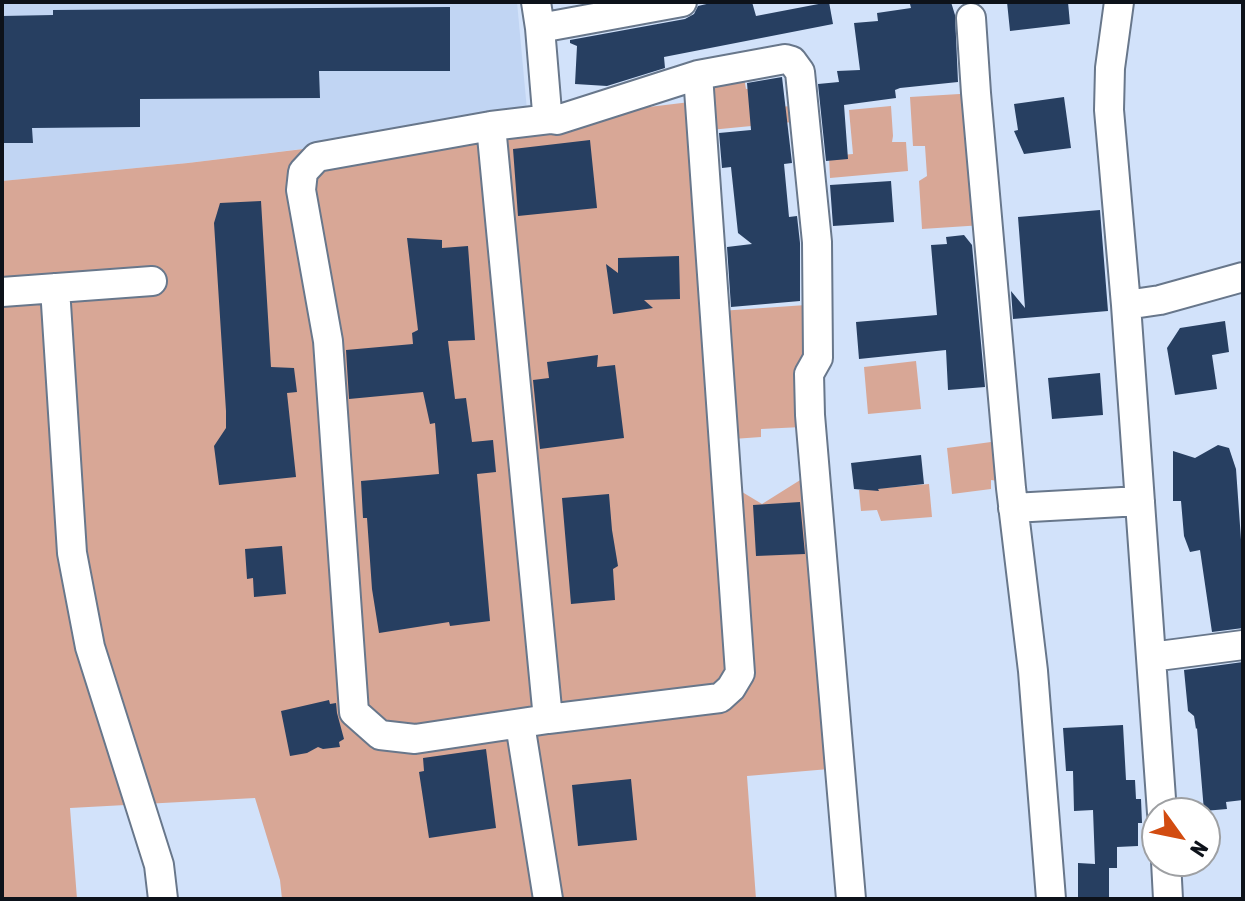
<!DOCTYPE html>
<html>
<head>
<meta charset="utf-8">
<style>
	body { margin:0 }
	#map { position:relative; width:1245px; height:901px; overflow:hidden; background:#d2e2fa; font-family:"Asap Condensed",sans-serif }
	canvas { display:block }
	.frame { position:absolute; inset:0; border:4px solid #0d121a; pointer-events:none }
	.north { position:absolute; left:1141px; top:797px; width:80px; height:80px; box-sizing:border-box; background:#fff; border:2px solid #9ea0a3; border-radius:50%; rotate:123deg; font-size:22px; font-weight:700; line-height:32px; text-align:center; color:#0d121a }
	.north::after { content:''; display:block; margin:auto; width:28px; height:36px; background:#d24c11; clip-path:polygon(50% 0,100% 100%,50% 72%,0 100%) }
</style>
</head>
<body>
<div id="map">
<canvas width="1245" height="901"></canvas>
<div class="frame"></div>
<div class="north">N</div>
</div>
<script>
const g = document.querySelector('canvas').getContext('2d');
g.lineJoin = 'round';
function fill(path, color) {
  g.fillStyle = color;
  g.fill(path, 'evenodd');
}
function shape(rows) {
  const path = new Path2D();
  for (const r of rows) {
    path.moveTo(r[0], r[1]);
    for (let i = 2; i < r.length; i += 2) path.lineTo(r[i], r[i + 1]);
  }
  return path;
}
function trace(path, color, width, dash) {
  g.strokeStyle = color;
  g.lineWidth = width;
  g.lineCap = dash ? 'butt' : 'round';
  g.setLineDash(dash || []);
  g.stroke(path);
}
fill(shape([
	[2,2,517,2,528,121,188,163,2,181]
]), '#c1d5f3');
fill(shape([
	[743,72,746,89,765,87,764,108,792,106,793,122,710,130,704,76],
	[976,93,983,225,922,229,919,181,927,176,925,146,913,146,910,97],
	[690,102,719,478,762,504,805,477,829,769,747,776,756,899,282,899,280,880,255,798,70,808,77,899,2,899,2,181,188,163],
	[891,106,893,136,892,142,906,142,908,171,830,178,829,156,853,154,849,110],
	[806,305,802,427,761,429,761,437,733,439,720,311],
	[916,361,921,409,868,414,864,367],
	[998,429,999,481,991,480,991,489,952,494,947,448,991,442],
	[929,484,932,517,881,521,877,510,861,511,859,490]
]), '#d8a796');
fill(shape([
	[715,2,752,2,756,16,829,2,833,24,664,57,665,68,607,86,575,84,577,46,570,43,570,40,685,19,694,14,698,6],
	[927,2,951,2,955,15,958,82,900,88,895,90,896,98,844,105,848,159,826,161,818,84,839,82,837,71,860,70,854,23,878,21,877,13,911,8,910,4],
	[1007,2,1068,2,1070,24,1010,31],
	[450,7,450,71,319,71,320,98,140,99,140,127,32,128,33,143,2,143,2,16,53,15,53,10],
	[782,77,792,163,784,164,789,217,797,216,800,243,800,301,731,307,727,247,752,244,738,233,731,167,722,168,719,133,751,130,747,83],
	[1064,97,1071,148,1024,154,1014,131,1018,130,1014,104],
	[590,140,597,208,518,216,513,149],
	[891,181,894,222,833,226,830,185],
	[261,201,271,367,294,368,297,392,287,393,296,477,219,485,214,446,226,428,226,411,214,223,220,203],
	[1100,210,1108,311,1013,319,1011,291,1025,308,1018,217],
	[964,235,972,245,985,387,948,390,946,350,859,359,856,322,937,315,931,245,947,244,946,237],
	[407,238,442,240,442,248,468,246,475,340,448,341,455,399,466,398,472,442,493,440,496,472,477,474,490,621,450,626,449,622,379,633,372,589,367,518,363,518,361,481,439,474,435,423,430,424,423,392,349,399,346,350,413,344,412,333,418,330],
	[679,256,680,299,644,300,653,308,613,314,606,264,618,273,618,258],
	[1225,321,1229,352,1212,355,1217,389,1175,395,1167,348,1180,328],
	[598,355,597,367,615,365,624,438,540,449,533,380,549,378,547,362],
	[1100,373,1103,415,1052,419,1048,378],
	[1218,445,1229,448,1236,469,1243,568,1243,628,1212,632,1200,550,1190,552,1184,536,1181,501,1173,501,1173,451,1195,458],
	[921,455,924,484,878,489,879,491,854,489,851,463],
	[609,494,612,530,618,566,613,569,615,600,571,604,562,498],
	[800,502,805,554,756,556,753,505],
	[282,546,286,594,254,597,253,578,247,579,245,549],
	[1243,662,1243,800,1226,802,1227,809,1204,811,1197,728,1196,729,1194,716,1188,711,1184,670],
	[329,700,330,704,336,703,337,713,344,739,339,742,340,747,323,749,318,747,307,753,290,756,281,711],
	[1123,725,1126,780,1135,780,1136,799,1141,799,1142,823,1138,823,1138,846,1117,847,1117,868,1109,868,1109,899,1078,899,1078,863,1095,864,1093,810,1074,811,1073,771,1066,771,1063,728],
	[486,749,496,828,429,838,419,772,424,771,423,758],
	[631,779,637,840,578,846,572,785]
]), '#273f61');
const minor = shape([
	[536,2,540,28,547,112,550,119],
	[1119,2,1110,68,1109,110,1126,305,1160,300,1243,277],
	[971,18,976,93,1011,488,1033,671,1051,899],
	[540,28,682,2],
	[698,75,740,673,731,688,720,698,548,719,415,739,380,735,354,712,328,341,301,190,303,172,317,157,491,126,550,119,557,120,698,75,785,59,792,61,800,72,817,242,818,358,809,374,810,415,851,899],
	[491,126,548,719],
	[55,288,72,553,90,647,159,865,163,899],
	[2,292,152,281],
	[1126,305,1162,813],
	[1013,508,1140,501],
	[1151,657,1243,645],
	[520,724,548,899],
	[1166,861,1168,899]
]);
trace(minor, '#68778b', 32);
trace(minor, '#fff', 28);
</script>
</body>
</html>
